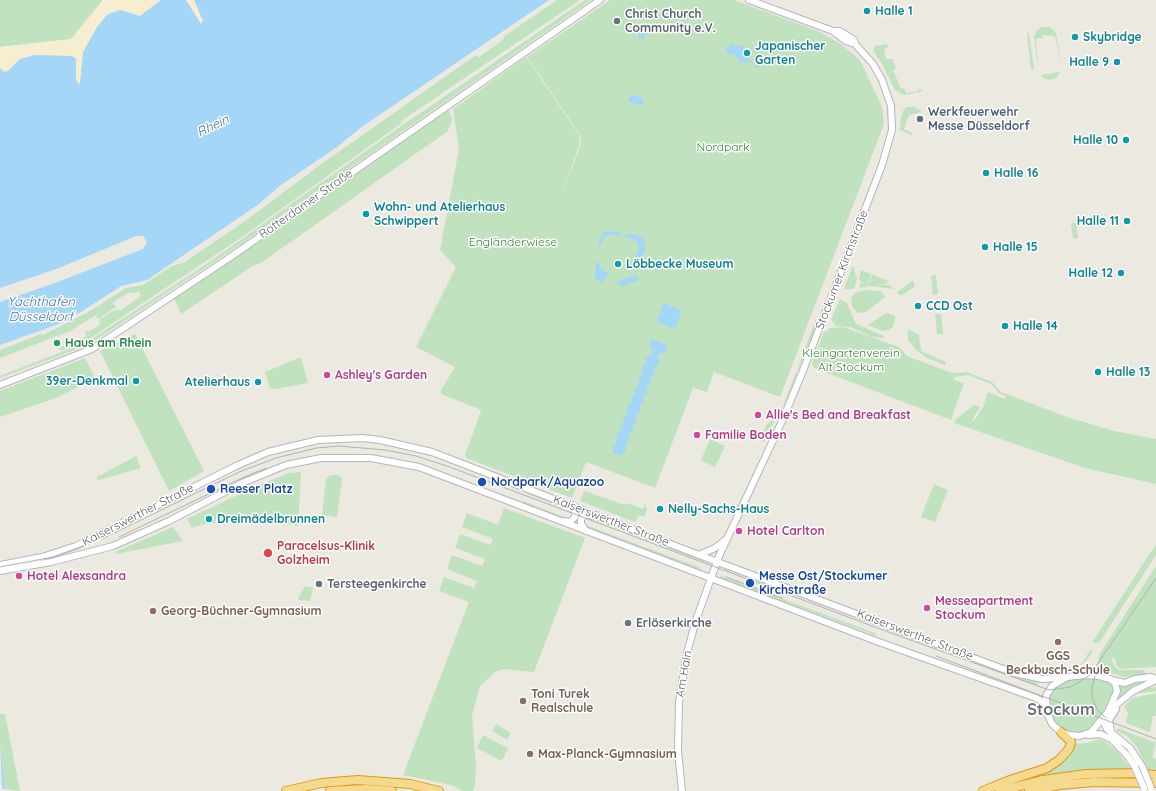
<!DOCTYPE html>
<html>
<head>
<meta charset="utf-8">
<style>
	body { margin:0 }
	canvas { display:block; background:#ece9e1 }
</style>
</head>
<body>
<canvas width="1156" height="791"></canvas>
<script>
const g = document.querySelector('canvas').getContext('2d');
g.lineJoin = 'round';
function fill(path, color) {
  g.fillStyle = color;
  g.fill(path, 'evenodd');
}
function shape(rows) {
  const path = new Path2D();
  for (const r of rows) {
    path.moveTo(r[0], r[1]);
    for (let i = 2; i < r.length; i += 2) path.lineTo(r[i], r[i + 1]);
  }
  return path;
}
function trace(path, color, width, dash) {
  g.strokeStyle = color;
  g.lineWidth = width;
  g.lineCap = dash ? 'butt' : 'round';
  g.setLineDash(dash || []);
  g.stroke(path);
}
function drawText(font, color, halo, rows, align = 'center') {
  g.font = font + ' Quicksand,sans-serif';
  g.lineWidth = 3;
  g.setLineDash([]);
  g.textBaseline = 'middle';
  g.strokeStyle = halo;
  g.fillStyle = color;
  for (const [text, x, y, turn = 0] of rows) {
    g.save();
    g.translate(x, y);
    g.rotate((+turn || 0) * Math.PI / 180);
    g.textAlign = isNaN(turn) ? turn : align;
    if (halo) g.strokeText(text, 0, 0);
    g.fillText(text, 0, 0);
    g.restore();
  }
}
fill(shape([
	[0,0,103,0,71,39,0,47],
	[557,0,580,0,401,121,402,123,239,239,89,339,62,351,59,349,61,347,71,343,70,341,73,342,86,336,85,330,88,332,101,324,99,320,111,312,118,309,120,311,141,296,139,292,129,293,119,298,113,303,116,307,98,319,96,315,70,331,0,358,0,350,41,334,43,335,92,310,126,288,143,285,172,266,183,263,244,222,320,165,476,55,478,58,504,39,503,37],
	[585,0,591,0,241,244,88,345,0,378,0,376,87,342,205,265,397,129],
	[610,0,734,0,820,32,841,44,860,60,882,107,884,124,780,397,714,372,707,392,693,388,655,488,586,462,572,498,466,458,465,455,481,411,479,409,441,394,441,390,455,367,416,347,456,267,440,250,459,149,453,109,526,57,580,136,579,146,560,199,580,147,581,136,527,57],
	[1042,27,1050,27,1056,33,1061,65,1055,36,1042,35,1042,38,1036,39,1038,68,1034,36,1037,30],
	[1027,33,1029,33,1034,69,1031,70],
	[888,44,887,48,884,49,886,59,892,59,896,68,893,70,901,89,904,88,906,93,919,91,918,88,923,91,904,95,895,90,881,62,873,51,875,46],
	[1060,72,1056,78,1051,80,1045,79,1040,75],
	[907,107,914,107,922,112,909,115,904,129,912,133,913,136,900,130,901,118,903,111],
	[448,110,452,119,448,131,261,263,254,265,181,314,174,298],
	[1071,223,1076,223,1078,238,1073,239],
	[852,267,855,268,854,271,857,277,855,287,854,289,844,289],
	[861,270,871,274,868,283,861,282,859,279],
	[872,274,888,281,887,284,873,284,890,285,893,289,871,286,859,288,860,283,869,283],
	[936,275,938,294,933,295,931,276],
	[913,280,915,286,913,288,902,295,899,295,897,292],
	[865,290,881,291,885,297,866,312,858,313,852,307,851,298,855,293],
	[840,299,847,303,856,324,884,336,884,338,872,337,851,327,836,326,831,319],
	[886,313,895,316,895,318,893,327,889,330,882,331,868,325],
	[935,314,941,314,943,334,937,334],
	[816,318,817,324,798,370,797,370],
	[843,327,899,347,907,356,952,373,967,372,992,382,1001,392,1067,417,1114,431,1156,439,1156,484,1085,468,954,423,956,419,974,405,980,407,972,420,974,421,983,407,988,392,1004,399,1006,396,999,393,991,384,968,375,955,377,954,380,964,383,951,420,814,368,812,364,824,332,831,328],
	[908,329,919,335,921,351,946,362,945,365,927,358,916,350,908,340],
	[135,334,204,471,169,491,100,351],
	[301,357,308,383,275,389,270,388,265,372],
	[85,358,96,379,53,399,0,417,0,391],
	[796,372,797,373,792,388,780,414],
	[776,417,764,442,760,440,767,424],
	[710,439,725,446,715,467,701,460],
	[136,456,141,468,99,480,97,479,97,477],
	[301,472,298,526,259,520,231,521,204,524,192,528,187,519,257,486,289,473],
	[330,475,339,475,342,479,337,517,322,515,326,479],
	[934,484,948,490,935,522,921,517],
	[584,491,625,505,628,503,643,509,645,504,647,509,644,517,639,515,635,522,580,501],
	[527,492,571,508,573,511,527,494],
	[523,501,569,519,566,520,523,504],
	[504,508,585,538,534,672,503,669,495,672,480,686,472,716,476,765,475,785,473,791,462,791,451,785,403,775,469,602,439,591,444,577,474,588,477,581,447,569,452,555,482,566,485,559,455,548,460,534,490,545,493,539,462,527,467,513,498,525],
	[590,516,705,559,704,562,586,517],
	[583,524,701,568,699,570,586,528],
	[173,527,183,541,116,554,115,552],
	[1156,544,1156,555,1099,643,1093,643,1093,641],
	[1156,566,1156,667,1120,669,1116,665,1115,658,1111,657,1114,666,1119,670,1144,670,1146,674,1125,677,1104,671,1098,665,1099,655],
	[725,567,878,624,878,626,724,569],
	[721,576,875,633,877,636,720,578],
	[305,586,313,588,310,601,299,600,298,598],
	[1091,649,1092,653,1087,660,1073,671,1059,676,1042,676,1042,674,1059,674,1073,669,1082,663],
	[1089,676,1109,681,1115,687,1113,700,1095,727,1084,734,1069,734,1057,727,1048,710,1049,691,1063,681],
	[1021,677,1038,680,1038,686,1020,680],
	[1152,679,1113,707,1118,686],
	[1156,687,1156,691,1135,694,1148,688],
	[1156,693,1156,716,1153,716,1150,732,1126,723,1128,713,1124,707,1128,702,1133,698],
	[0,714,5,714,20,791,3,789,5,789,0,743],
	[496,724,511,733,507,740,492,731],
	[1117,728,1156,743,1152,758,1156,759,1156,770,1147,769,1137,747,1127,736,1117,731],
	[483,735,508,748,502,761,477,748],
	[1099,739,1104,741,1118,752,1130,768,1059,773,1011,784,1047,768,1072,744,1087,743]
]), '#c0e2bf');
fill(shape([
	[103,0,161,0,140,16,120,11,97,27,83,52,80,83,79,84,76,80,76,59,72,56,35,55,20,59,8,71,4,72,0,68,0,47,71,39],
	[186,0,194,0,203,21,201,25]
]), '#f7edd1');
fill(shape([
	[161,0,186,0,201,24,203,21,194,0,549,0,363,126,337,147,281,185,259,204,147,280,121,286,67,321,0,345,0,302,52,284,143,249,147,242,143,236,136,236,59,268,0,288,0,68,4,72,8,71,20,59,35,55,72,56,76,59,76,80,79,84,80,83,83,52,97,27,108,14,120,10,140,16],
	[638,25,641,31,646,30,648,33,643,39,639,38,635,26],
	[731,43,734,46,740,45,744,48,743,55,750,58,746,63,740,62,733,53,731,55,725,51],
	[631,94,644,99,642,106,628,101],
	[608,231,621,233,620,237,611,234,604,237,600,246,598,246,602,233],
	[629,233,642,237,646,246,642,257,635,257,639,247,636,240,627,237,625,238,626,234],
	[596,261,598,262,602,270,609,273,602,283,595,279],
	[636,275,639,278,638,281,626,284,624,287,618,284,618,281],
	[665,303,682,311,675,329,657,322,663,305],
	[652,339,667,345,668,348,664,353,658,354,659,365,655,366,654,371,655,374,652,376,650,381,651,384,648,385,646,390,648,393,644,395,643,400,644,403,641,404,639,409,641,412,637,414,635,419,637,422,634,424,632,428,633,431,630,433,628,438,630,441,626,443,625,447,626,450,621,456,612,453,614,449,612,445,616,444,617,439,616,436,621,430,619,427,623,425,624,420,623,417,626,415,628,411,627,407,630,405,632,401,630,398,634,396,635,391,634,388,637,387,639,382,638,378,641,377,643,372,641,369,646,363,645,359,653,352,649,345],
	[0,743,5,789,3,789,2,785]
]), '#a4d6f8');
trace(shape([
	[748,59,752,62],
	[755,65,758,67,770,57]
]), '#a4d6f8', 1.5);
const secondary = shape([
	[833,31,846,41,855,44],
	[0,385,92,349,229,258,600,0],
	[564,521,570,522,575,517,575,512,572,505],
	[586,531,581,524,581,519,586,514,592,516],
	[699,555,715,548,725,540],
	[0,565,42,557,76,546,236,466,268,452,318,440,363,438,380,440,432,452,699,555,1014,673,1043,679,1067,677],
	[0,571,51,562,113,546,169,521,242,483,286,465,321,458,371,458,419,467,876,641,1036,698,1045,703],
	[1085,675,1099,676,1110,679,1115,683,1117,691,1108,712,1091,732,1080,736,1069,735,1061,732,1052,724,1047,713,1046,696,1052,686,1067,677,1085,675],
	[1111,680,1125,683,1135,679,1151,677,1156,679],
	[1109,711,1133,691,1156,680],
	[1105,717,1104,722,1107,729,1130,748,1143,768],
	[1111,731,1109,720,1116,709],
	[1088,735,1100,734,1111,739,1126,754,1135,767],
	[682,791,678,751,679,702,687,653,696,620,719,556,783,419,804,368,882,165,892,130,891,106,882,80,873,64,855,44,854,40,840,31,833,31,749,0]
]);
const highway = shape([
	[286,791,321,783,358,780,410,784,439,791],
	[330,791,366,789,392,791],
	[983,791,1007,781,1047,768,1059,760,1069,749,1071,742,1061,732],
	[1000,791,1043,780,1086,774,1137,773,1156,775],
	[1029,791,1060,785,1094,782,1156,783]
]);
trace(secondary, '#b3b6bb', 8);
trace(highway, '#dd9810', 10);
trace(secondary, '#fff', 6);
trace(highway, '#f5d98f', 8);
trace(shape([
	[119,537,242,478,266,468],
	[0,567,53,557,104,538,239,472,276,458,316,448,339,446,385,450,416,456,447,466,880,629,1049,690,1071,687,1090,675,1156,578],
	[726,577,782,598],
	[936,656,1156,739],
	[1096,671,1092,687,1092,698,1097,709,1107,719]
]), '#b0b1b1', 1);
const secondaryBridge = shape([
	[1135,767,1144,788],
	[1143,768,1151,788]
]);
trace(secondaryBridge, '#b3b6bb', 8, []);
trace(secondaryBridge, '#fff', 6);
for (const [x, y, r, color] of [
	[867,11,4,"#0f9aa8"],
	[617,21,4,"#6b7280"],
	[1075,37,4,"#0f9aa8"],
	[747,53,4,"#0f9aa8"],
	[1117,62,4,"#0f9aa8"],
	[920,119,4,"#5c6f8a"],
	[1126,140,4,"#0f9aa8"],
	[986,173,4,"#0f9aa8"],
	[366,214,4,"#0f9aa8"],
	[1127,221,4,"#0f9aa8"],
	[985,247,4,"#0f9aa8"],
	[618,264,4,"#0f9aa8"],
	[1121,273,4,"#0f9aa8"],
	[918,306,4,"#0f9aa8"],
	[1005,326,4,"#0f9aa8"],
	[57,343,4,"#2e9e5b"],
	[1098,372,4,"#0f9aa8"],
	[327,375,4,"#d1479c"],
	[136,381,4,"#0f9aa8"],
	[258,382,4,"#0f9aa8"],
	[758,415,4,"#d1479c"],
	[697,435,4,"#d1479c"],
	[482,482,5,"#1a4fb4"],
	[211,489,5,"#1a4fb4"],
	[660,509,4,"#0f9aa8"],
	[209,519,4,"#0f9aa8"],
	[739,531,4,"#d1479c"],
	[268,553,5,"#e0444e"],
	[19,576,4,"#d1479c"],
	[750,583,5,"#1a4fb4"],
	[319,584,4,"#6b7280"],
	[927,608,4,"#d1479c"],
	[153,611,4,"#8d6e63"],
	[628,623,4,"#6b7280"],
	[1058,642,4,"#8d6e63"],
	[523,701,4,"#8d6e63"],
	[530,754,4,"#8d6e63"]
]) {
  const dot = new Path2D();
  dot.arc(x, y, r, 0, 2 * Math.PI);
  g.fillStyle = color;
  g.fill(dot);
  trace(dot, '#fff', 1.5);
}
drawText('bold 12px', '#0d838f', '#fff', [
	["Halle 1",875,11],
	["Skybridge",1083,37],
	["Japanischer",755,46],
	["Garten",755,60],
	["Halle 9",1109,62,"right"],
	["Halle 10",1118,140,"right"],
	["Halle 16",994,173],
	["Wohn- und Atelierhaus",374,207],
	["Schwippert",374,221],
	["Halle 11",1119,221,"right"],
	["Halle 15",993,247],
	["Löbbecke Museum",626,264],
	["Halle 12",1113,273,"right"],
	["CCD Ost",926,306],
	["Halle 14",1013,326],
	["Halle 13",1106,372],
	["39er-Denkmal",128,381,"right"],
	["Atelierhaus",250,382,"right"],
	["Nelly-Sachs-Haus",668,509],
	["Dreimädelbrunnen",217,519]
], 'left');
drawText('bold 12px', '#5b616d', '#fff', [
	["Christ Church",625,14],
	["Community e.V.",625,28],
	["Tersteegenkirche",327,584],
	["Erlöserkirche",636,623]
], 'left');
drawText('bold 12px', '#4e5e75', '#fff', [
	["Werkfeuerwehr",928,112],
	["Messe Düsseldorf",928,126]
], 'left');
drawText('12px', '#3a803c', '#fff', [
	["Nordpark",723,147],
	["Engländerwiese",513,242],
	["Kleingartenverein",851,353],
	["Alt Stockum",851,367]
]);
drawText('12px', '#5a5d61', '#fff', [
	["Rotterdamer Straße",306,204,-35],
	["Stockumer Kirchstraße",842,270,-69],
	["Kaiserswerther Straße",138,515,-27],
	["Kaiserswerther Straße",611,521,21],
	["Kaiserswerther Straße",915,635,21],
	["Am Hain",684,674,-80]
]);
drawText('bold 12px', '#27864d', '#fff', [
	["Haus am Rhein",65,343]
], 'left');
drawText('bold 12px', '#b23c85', '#fff', [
	["Ashley's Garden",335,375],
	["Allie's Bed and Breakfast",766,415],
	["Familie Boden",705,435],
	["Hotel Carlton",747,531],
	["Hotel Alexsandra",27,576],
	["Messeapartment",935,601],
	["Stockum",935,615]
], 'left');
drawText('bold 12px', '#164399', '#fff', [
	["Nordpark/Aquazoo",491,482],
	["Reeser Platz",220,489],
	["Messe Ost/Stockumer",759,576],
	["Kirchstraße",759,590]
], 'left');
drawText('bold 12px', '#be3a42', '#fff', [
	["Paracelsus-Klinik",277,546],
	["Golzheim",277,560]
], 'left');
drawText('bold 12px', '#785e54', '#fff', [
	["Georg-Büchner-Gymnasium",161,611],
	["GGS",1058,656,"center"],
	["Beckbusch-Schule",1058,670,"center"],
	["Toni Turek",531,694],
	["Realschule",531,708],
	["Max-Planck-Gymnasium",538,754]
], 'left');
drawText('italic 13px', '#4377a8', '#fff', [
	["Rhein",213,126,-26],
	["Yachthafen",41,302],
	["Düsseldorf",41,317]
]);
drawText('bold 16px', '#6b6f73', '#fff', [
	["Stockum",1061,710]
]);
</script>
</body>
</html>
